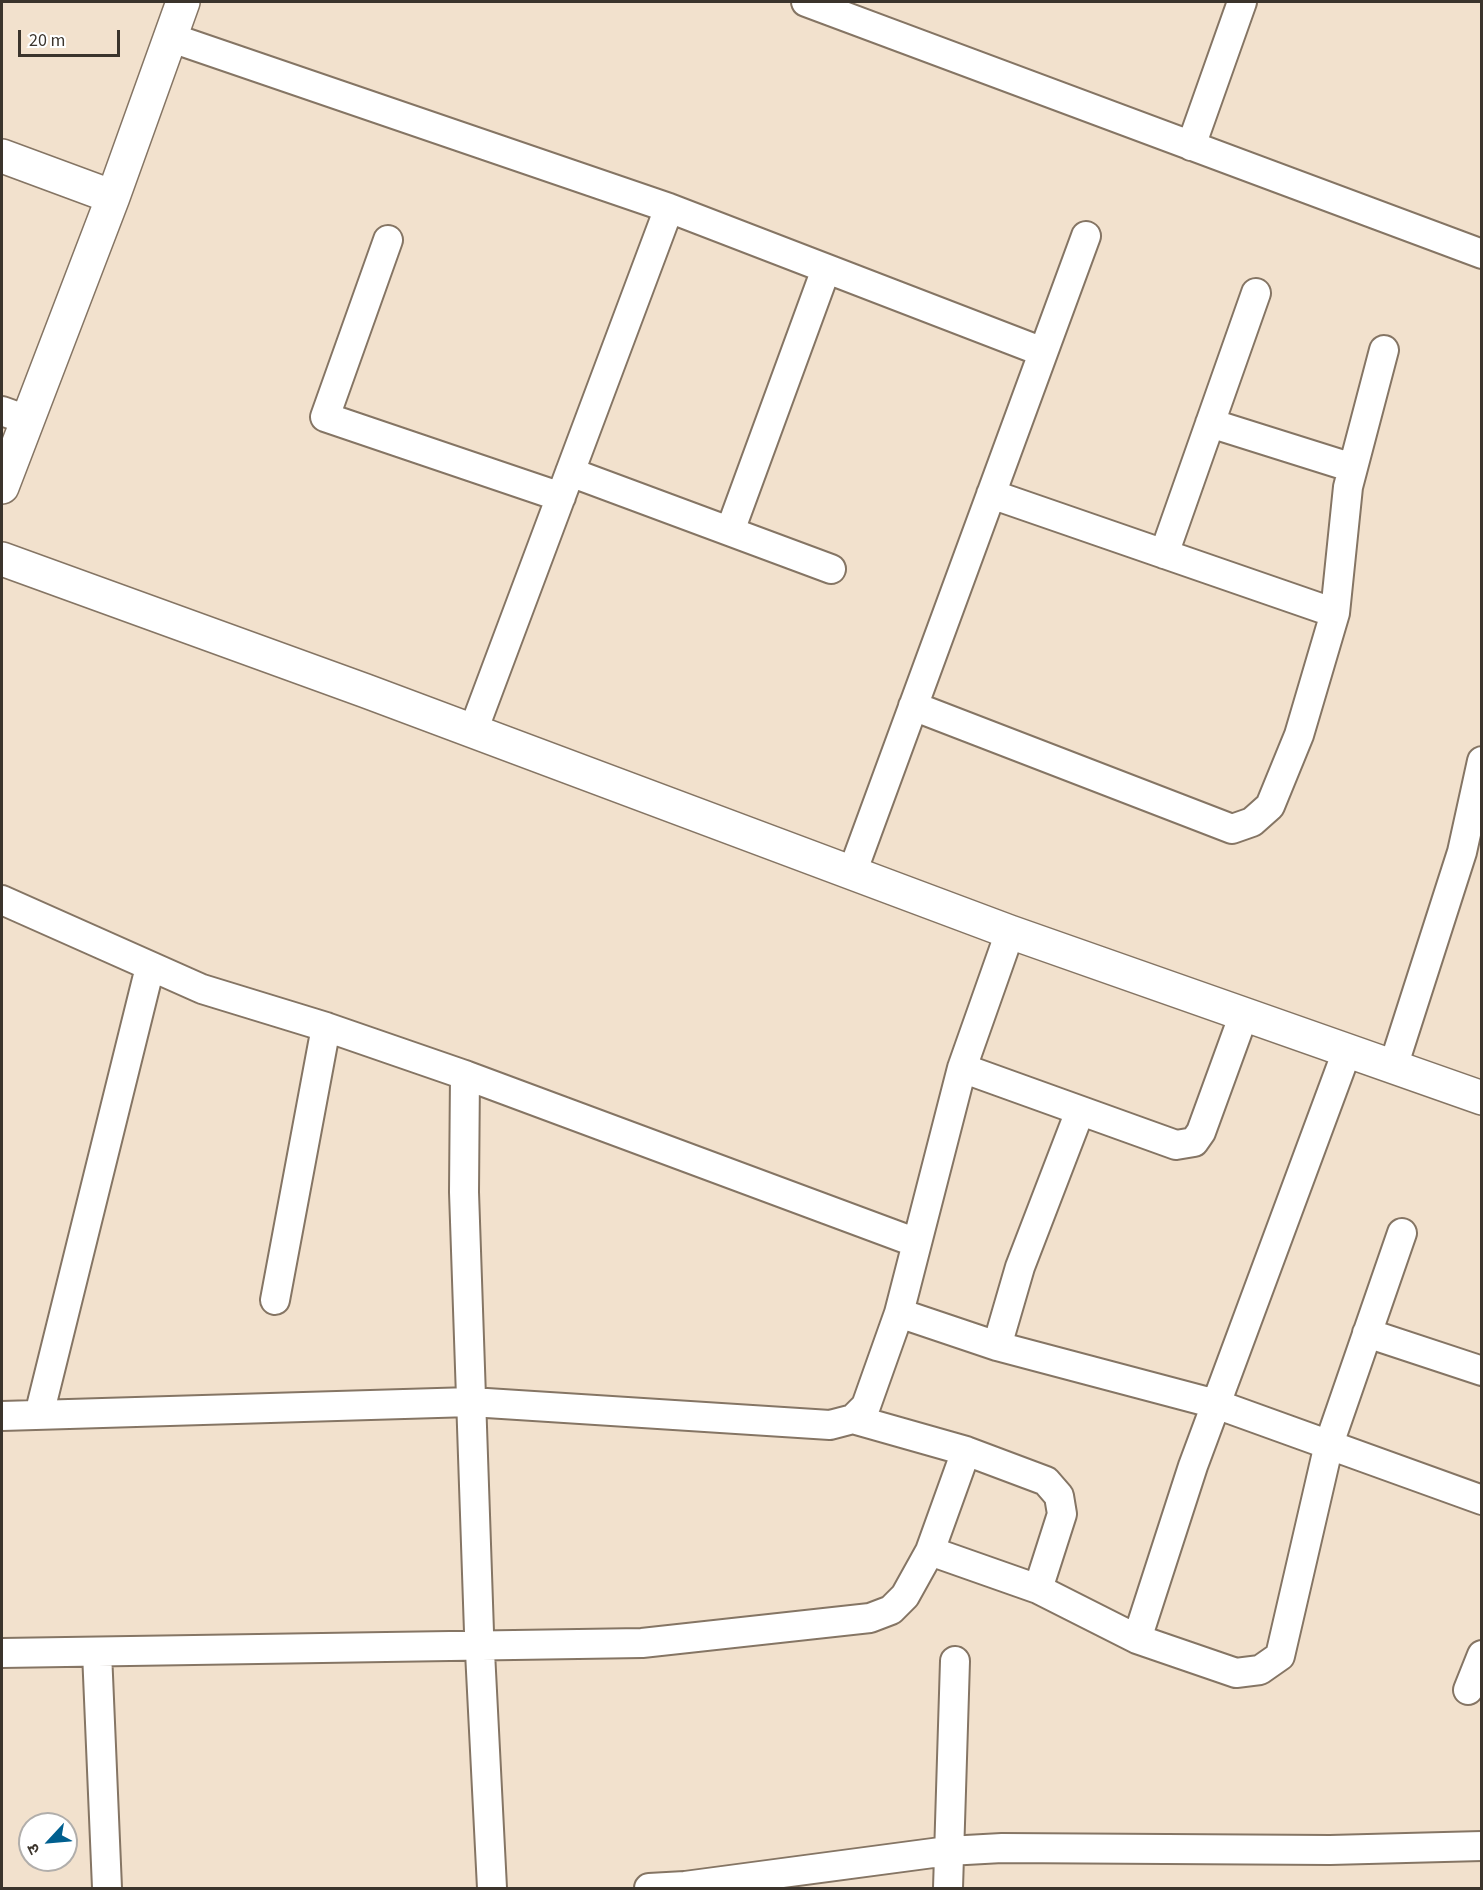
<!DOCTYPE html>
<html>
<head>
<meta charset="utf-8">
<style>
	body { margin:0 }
	#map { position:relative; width:1483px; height:1890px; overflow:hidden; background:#f2e1cd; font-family:"Source Sans 3","Noto Sans Devanagari",sans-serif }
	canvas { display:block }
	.frame { position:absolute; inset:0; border:3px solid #3b342c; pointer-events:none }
	.north { position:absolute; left:18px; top:1812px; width:60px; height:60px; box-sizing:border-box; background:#fff; border:2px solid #b1aeab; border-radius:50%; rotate:244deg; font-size:16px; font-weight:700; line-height:24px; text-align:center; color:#3b342c }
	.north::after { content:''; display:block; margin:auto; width:21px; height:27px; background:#005f8f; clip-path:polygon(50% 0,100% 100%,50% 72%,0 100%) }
	.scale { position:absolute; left:18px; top:30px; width:102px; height:27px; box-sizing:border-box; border:3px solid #3b342c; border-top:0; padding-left:8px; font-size:18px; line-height:21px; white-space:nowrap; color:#3b342c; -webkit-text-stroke:4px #fff; paint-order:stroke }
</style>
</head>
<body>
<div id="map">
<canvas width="1483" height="1890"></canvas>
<div class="frame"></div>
<div class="north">उ</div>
<div class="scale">20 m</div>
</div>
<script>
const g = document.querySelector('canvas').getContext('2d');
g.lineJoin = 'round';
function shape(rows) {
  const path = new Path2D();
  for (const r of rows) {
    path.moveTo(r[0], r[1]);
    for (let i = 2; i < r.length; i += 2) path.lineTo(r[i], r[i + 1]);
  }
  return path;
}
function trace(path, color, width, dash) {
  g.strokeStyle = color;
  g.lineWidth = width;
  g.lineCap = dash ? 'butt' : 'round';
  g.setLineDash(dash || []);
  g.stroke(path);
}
const street = shape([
	[806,2,1482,254],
	[169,37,669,208,1043,352],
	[1191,146,1242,2],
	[388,240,325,417,561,497],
	[2,411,27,420],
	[1210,423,1353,468],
	[570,472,831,569],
	[991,494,1335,613],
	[730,531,826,269],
	[1164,554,1256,293],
	[913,706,1232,829,1252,822,1270,806,1299,735,1335,613,1348,487,1384,350],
	[473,731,669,208],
	[852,873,1086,236],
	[2,900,202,989,326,1027,465,1075,917,1243],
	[1393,1067,1462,852,1482,761],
	[962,1068,1176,1145,1194,1142,1201,1132,1244,1014],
	[465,1075,464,1192,479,1632,492,1888],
	[275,1300,326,1027],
	[899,1313,997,1346,1216,1404,1482,1500],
	[1367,1333,1482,1371],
	[997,1346,1020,1267,1080,1111],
	[39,1415,150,967],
	[2,1416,471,1402,830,1425,853,1419,866,1406,899,1313,962,1068,1010,932],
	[853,1419,966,1451,1046,1481,1059,1496,1062,1514,1038,1589],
	[930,1551,1038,1589,1137,1639,1236,1673,1260,1670,1280,1656,1329,1444,1402,1233],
	[1137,1639,1193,1466,1347,1051],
	[97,1652,107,1888],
	[2,1653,642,1643,870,1618,891,1610,905,1596,930,1551,966,1451],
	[1468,1690,1482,1655],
	[649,1888,685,1886,948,1851,1002,1848,1330,1850,1482,1846],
	[948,1888,955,1661]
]);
const secondary = shape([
	[2,156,113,197],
	[2,487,113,197,183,2],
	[2,559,366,691,1010,932,1482,1098]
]);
trace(street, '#857564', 32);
trace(secondary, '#857564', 36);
trace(street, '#fff', 28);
trace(secondary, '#fff', 33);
</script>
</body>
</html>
